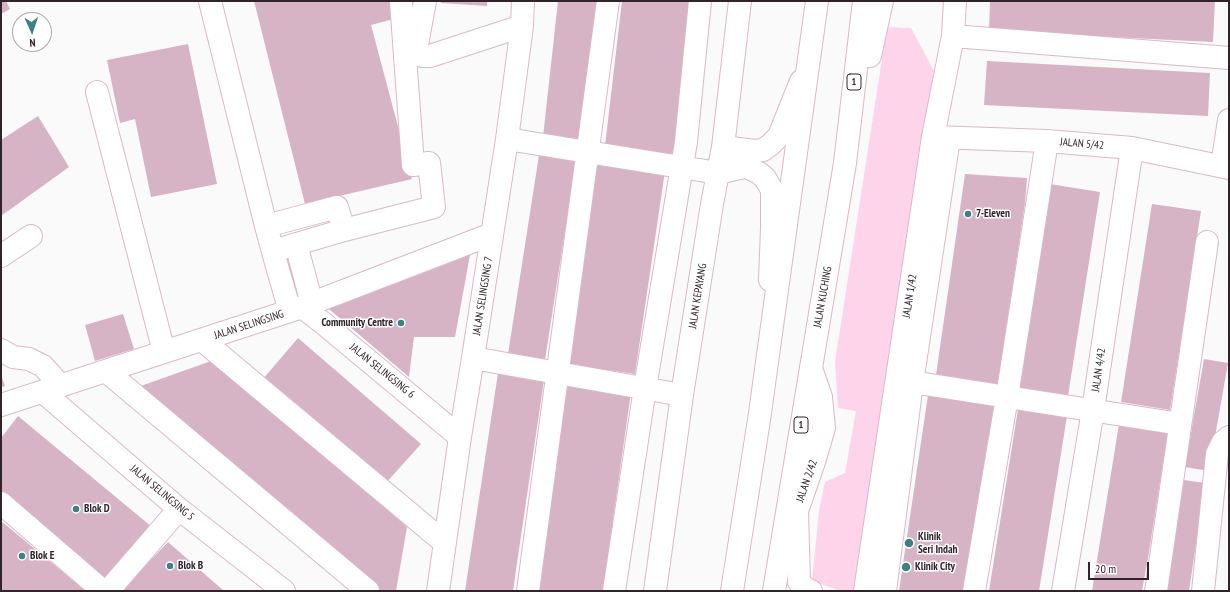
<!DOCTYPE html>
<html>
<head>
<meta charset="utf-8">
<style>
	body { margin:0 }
	#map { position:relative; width:1230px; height:592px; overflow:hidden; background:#fafafa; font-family:"PT Sans Narrow",sans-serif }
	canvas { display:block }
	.frame { position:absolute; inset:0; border:2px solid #30232a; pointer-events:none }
	.north { position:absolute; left:12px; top:12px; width:40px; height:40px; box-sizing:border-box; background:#fff; border:1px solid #aca7aa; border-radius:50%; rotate:177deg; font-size:11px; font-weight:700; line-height:16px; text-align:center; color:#30232a }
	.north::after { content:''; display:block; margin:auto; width:14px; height:18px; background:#3a8283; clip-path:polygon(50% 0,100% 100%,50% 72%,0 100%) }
	.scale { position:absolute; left:1088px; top:562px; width:61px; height:18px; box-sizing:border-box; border:2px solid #30232a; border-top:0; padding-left:5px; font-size:12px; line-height:14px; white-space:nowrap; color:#30232a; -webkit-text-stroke:3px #fff; paint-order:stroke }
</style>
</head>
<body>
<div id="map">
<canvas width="1230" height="592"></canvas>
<div class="frame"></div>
<div class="north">N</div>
<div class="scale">20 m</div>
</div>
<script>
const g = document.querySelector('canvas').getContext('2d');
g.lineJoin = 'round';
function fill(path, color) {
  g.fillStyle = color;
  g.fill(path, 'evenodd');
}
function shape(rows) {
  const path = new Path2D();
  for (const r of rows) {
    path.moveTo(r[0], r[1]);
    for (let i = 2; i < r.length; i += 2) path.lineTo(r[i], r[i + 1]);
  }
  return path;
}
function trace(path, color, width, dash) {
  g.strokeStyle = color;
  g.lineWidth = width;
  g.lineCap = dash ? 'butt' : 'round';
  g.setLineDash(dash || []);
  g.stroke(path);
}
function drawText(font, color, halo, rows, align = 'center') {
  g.font = font + ' "PT Sans Narrow",sans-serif';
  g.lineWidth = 3;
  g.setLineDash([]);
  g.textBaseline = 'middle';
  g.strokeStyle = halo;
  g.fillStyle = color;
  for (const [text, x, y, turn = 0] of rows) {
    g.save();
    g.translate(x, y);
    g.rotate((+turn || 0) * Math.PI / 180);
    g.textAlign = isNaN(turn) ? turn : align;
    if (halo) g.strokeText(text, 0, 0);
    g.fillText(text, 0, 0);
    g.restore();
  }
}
fill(shape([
	[887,27,911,28,934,71,856,591,841,591,812,581,819,511,825,482,845,473,856,411,838,408,835,362]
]), '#fdd4e9');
fill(shape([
	[1,1,6,1,10,9,1,14],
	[254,1,402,1,401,17,371,25,412,179,305,204],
	[442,1,487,1,487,6,441,3],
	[558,1,600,1,583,142,543,137],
	[622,1,692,1,674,154,605,146],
	[990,1,1215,1,1213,42,989,31],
	[188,44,217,184,151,197,135,119,120,123,107,60],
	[987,61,1210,73,1208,116,984,105],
	[38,116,69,167,1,216,1,140],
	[539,155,576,160,545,360,508,354],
	[597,161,665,171,635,374,566,364],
	[965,174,1027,178,1025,203,998,384,936,375],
	[1050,184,1100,192,1068,396,1019,388],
	[1152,204,1201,211,1170,410,1121,402],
	[470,255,455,337,414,337,409,377,329,309],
	[123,314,134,349,95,361,85,325],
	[298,338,421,444,385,484,263,379],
	[1204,359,1228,363,1209,471,1185,467],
	[214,360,407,527,396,591,380,591,138,387],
	[498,373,544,380,517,563,513,591,465,591],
	[1,375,5,386,1,387],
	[565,383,631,392,603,591,536,591],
	[928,395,994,405,967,591,899,591],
	[1018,409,1067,416,1039,591,989,591],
	[18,416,152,527,105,581,1,491,1,438],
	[1119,424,1168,431,1149,552,1142,591,1092,591],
	[1184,480,1205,483,1189,591,1167,591],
	[1,521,86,591,1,591],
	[168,542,224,591,121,591]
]), '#d7b3c6');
const minor = shape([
	[210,1,266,226],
	[425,1,416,50,418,54,423,56,430,56,522,26],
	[953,36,1229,58],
	[97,92,164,352],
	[935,137,1047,141,1132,148,1229,168],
	[507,139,718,173,744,167,749,168,759,173,765,178,772,190,772,228,770,280],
	[723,147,755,151,763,150,770,145,779,136,801,81],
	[1222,166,1229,120],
	[344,230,434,207,429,163,413,165,401,1],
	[296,244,312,304],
	[273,251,344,230,337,207,266,226,278,270,290,311],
	[1,256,31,236],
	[302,307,323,323,460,437],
	[202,340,445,543],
	[1,350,13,357,29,359,43,366,61,386],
	[473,358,682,395],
	[106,371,368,591],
	[899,380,1180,424],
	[43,392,179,509,284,591],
	[1,405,302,307,492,234],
	[1,503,103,591],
	[108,591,179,509],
	[438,591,460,437,473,358,507,139,522,26,523,1],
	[528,591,608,1],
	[614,591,645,388,686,142,700,1],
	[655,591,682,395,712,204,723,147,740,1],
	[811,591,805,588,799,582,797,511,814,462,824,428,821,397,811,368],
	[865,591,933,137,953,36,955,1],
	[885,591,912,383,949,138],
	[974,591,1007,397,1047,141],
	[1063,591,1093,410,1132,148],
	[1156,591,1207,242],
	[1203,591,1217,454,1223,442,1229,437]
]);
const highway = shape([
	[870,56,882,1],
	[732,591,759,420,817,1],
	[774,591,845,163,864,1]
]);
trace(minor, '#dbb7ca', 24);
trace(highway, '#dbb7ca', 24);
trace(minor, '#fff', 22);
trace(highway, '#fff', 22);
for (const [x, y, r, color] of [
	[968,214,4,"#3a8283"],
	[401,323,4,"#3a8283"],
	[76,509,4,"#3a8283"],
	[909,543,5,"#3a8283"],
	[22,556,4,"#3a8283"],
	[170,566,4,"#3a8283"],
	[906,567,5,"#3a8283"]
]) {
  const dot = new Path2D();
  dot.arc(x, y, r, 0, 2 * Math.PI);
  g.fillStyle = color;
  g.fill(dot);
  trace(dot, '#fff', 1.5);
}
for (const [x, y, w] of [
	[854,82,14],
	[801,425,14]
]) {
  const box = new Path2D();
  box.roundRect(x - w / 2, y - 8, w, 16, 3);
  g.fillStyle = '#fff';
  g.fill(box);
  trace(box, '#30232a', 1);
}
drawText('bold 10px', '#30232a', null, [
	["1",854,82],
	["1",801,425]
]);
drawText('11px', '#30232a', '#fff', [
	["JALAN 5/42",1082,144,5],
	["JALAN SELINGSING 7",483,296,-81],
	["JALAN KEPAYANG",698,296,-81],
	["JALAN 1/42",910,296,-81],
	["JALAN KUCHING",823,297,-80],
	["JALAN SELINGSING",249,325,-18],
	["JALAN 4/42",1099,370,-82],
	["JALAN SELINGSING 6",382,371,39],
	["JALAN 2/42",807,481,-71],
	["JALAN SELINGSING 5",162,493,40]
]);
drawText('bold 11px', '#30232a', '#fff', [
	["7-Eleven",976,214],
	["Community Centre",393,323,"right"],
	["Blok D",84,509],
	["Klinik",918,537],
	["Seri Indah",918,550],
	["Blok E",30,556],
	["Blok B",178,566],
	["Klinik City",915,567]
], 'left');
</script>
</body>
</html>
